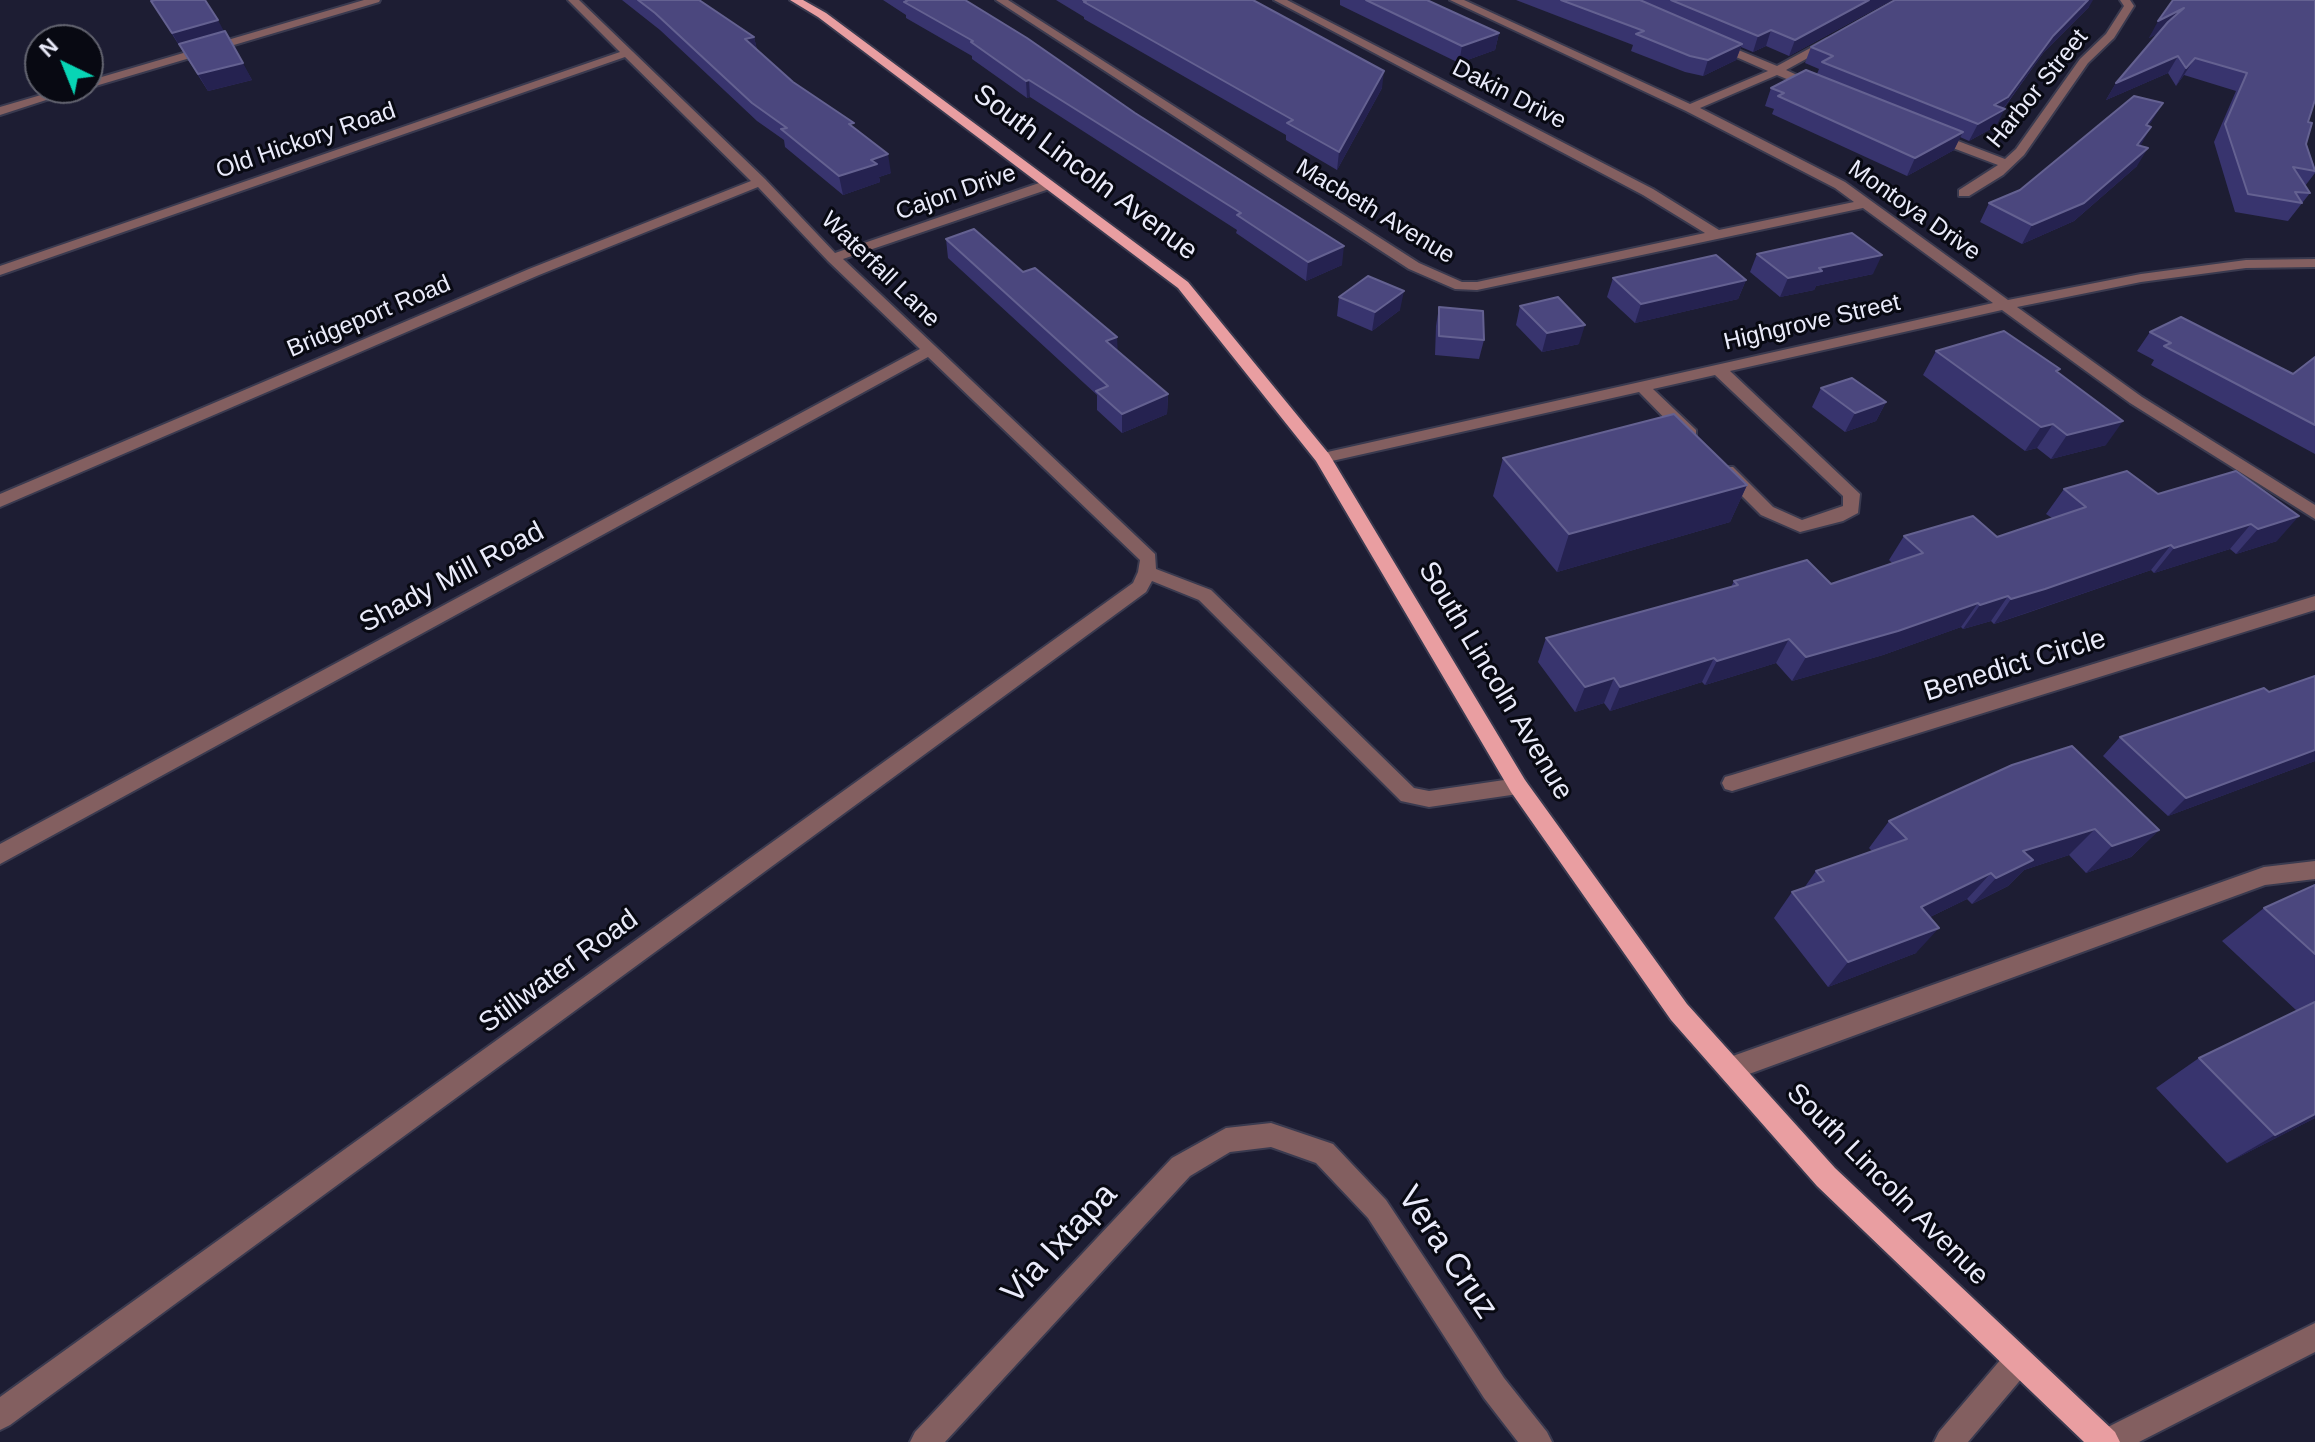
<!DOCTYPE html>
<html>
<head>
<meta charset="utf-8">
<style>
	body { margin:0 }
	#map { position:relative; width:2315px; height:1442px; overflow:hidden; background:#1d1d33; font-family:Arial,sans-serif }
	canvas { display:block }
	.north { position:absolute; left:24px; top:24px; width:80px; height:80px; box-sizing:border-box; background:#080912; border:2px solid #62636f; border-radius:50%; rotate:317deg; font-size:22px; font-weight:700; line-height:32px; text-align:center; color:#eaebfa }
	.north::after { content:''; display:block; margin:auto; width:28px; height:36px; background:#08d5b5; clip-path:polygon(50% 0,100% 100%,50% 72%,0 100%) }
</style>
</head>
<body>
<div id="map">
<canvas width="2315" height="1442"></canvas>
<div class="north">N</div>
</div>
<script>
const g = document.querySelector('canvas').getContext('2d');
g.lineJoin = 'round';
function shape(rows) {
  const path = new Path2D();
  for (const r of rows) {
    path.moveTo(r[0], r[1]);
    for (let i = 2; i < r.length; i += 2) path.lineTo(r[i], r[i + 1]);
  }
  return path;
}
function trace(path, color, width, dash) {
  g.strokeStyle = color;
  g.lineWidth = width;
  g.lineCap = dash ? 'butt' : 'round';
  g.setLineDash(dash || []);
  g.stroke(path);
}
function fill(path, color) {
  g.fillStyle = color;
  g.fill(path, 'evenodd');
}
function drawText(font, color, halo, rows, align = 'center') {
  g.font = font + ' Arial,sans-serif';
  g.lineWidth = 6;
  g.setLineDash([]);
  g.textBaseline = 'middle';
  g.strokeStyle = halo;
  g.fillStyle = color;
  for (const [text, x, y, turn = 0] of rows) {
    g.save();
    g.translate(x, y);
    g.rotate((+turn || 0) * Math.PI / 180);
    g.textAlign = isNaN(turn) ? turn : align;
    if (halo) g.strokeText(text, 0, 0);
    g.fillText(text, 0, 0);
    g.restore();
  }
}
const minor = shape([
	[364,0,380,0,379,2,92,87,88,88,86,88,88,81,364,0],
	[568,0,579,0,765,179,835,253,1042,182,1052,182,1052,188,843,259,1155,554,1156,569,1211,590,1414,788,1429,791,1518,778,1525,780,1528,786,1525,792,1518,794,1429,807,1401,801,1199,600,1152,581,1146,592,10,1425,0,1430,0,1397,1133,583,1138,572,1140,560,928,357,0,864,0,844,920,349,828,261,758,187,539,275,0,507,0,494,529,269,751,181,625,57,0,275,0,266,620,52,568,0],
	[996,0,1008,0,1419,263,1462,282,1477,282,1705,233,1643,195,1274,0,1287,0,1653,189,1719,230,1854,202,1835,188,1686,111,1450,0,1464,0,1690,104,1768,71,1711,46,1711,42,1719,42,1777,66,1827,39,1835,39,1835,43,1786,70,1819,85,1819,89,1811,89,1777,75,1700,108,1845,182,2008,300,2141,274,2246,260,2315,259,2315,267,2246,268,2141,282,2017,307,2142,397,2315,505,2315,519,2130,403,2002,310,1730,371,1860,494,1858,513,1843,521,1800,532,1761,515,1721,475,1719,471,1721,467,1733,467,1773,507,1802,520,1843,506,1843,496,1715,375,1653,389,1696,430,1696,438,1690,439,1684,438,1639,392,1323,463,1317,462,1315,458,1317,454,1323,453,1993,303,1863,208,1477,290,1455,289,1409,269,996,0],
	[2120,0,2130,0,2134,6,2114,38,2088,63,2024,155,2003,175,1969,196,1959,196,1959,190,1998,165,1929,139,1929,133,1937,133,2005,159,2016,149,2080,59,2106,34,2124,6,2120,0],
	[65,88,83,88,0,115,0,107,65,88],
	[2315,596,2315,610,1732,791,1725,789,1722,783,1725,777,1732,775,2315,596],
	[2315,861,2315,879,2265,885,1730,1081,1721,1077,1718,1069,1721,1061,1730,1057,2264,867,2315,861],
	[1271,1123,1333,1144,1386,1200,1504,1378,1547,1432,1552,1442,1518,1442,1484,1398,1368,1218,1316,1163,1271,1147,1230,1152,1190,1176,945,1442,910,1442,915,1432,1172,1158,1226,1128,1271,1123],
	[2315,1323,2315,1352,2139,1442,2093,1442,2098,1432,2315,1323],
	[2018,1347,2028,1351,2032,1361,2028,1371,1968,1442,1934,1442,1939,1432,2008,1351,2018,1347]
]);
const major = shape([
	[790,0,803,0,826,13,1188,282,1329,454,1525,780,1687,1004,1835,1168,2115,1432,2120,1442,2084,1442,1817,1186,1671,1020,1511,792,1316,461,1178,288,818,17,790,0]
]);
trace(minor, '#3a3a4f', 4);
trace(major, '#3a3a4f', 4);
fill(minor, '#835f60');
fill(major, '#e99ea1');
fill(shape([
	[622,0,699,0,754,37,757,50,793,82,855,129,891,173,879,177,880,182,843,195,785,147,784,140,757,121,660,30],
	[883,0,965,0,1342,265,1306,281,1236,233,1237,230,1030,97,1027,98,972,59,972,56,906,18,906,15],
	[1056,0,1253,0,1382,88,1337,170,1286,140,1286,135,1084,19,1084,17],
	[1340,0,1427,0,1499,33,1495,50,1459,63,1340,5],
	[1516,0,1892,0,1789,56,1766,46,1753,52,1741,47,1736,60,1703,76,1685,72,1631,51,1633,45],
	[2173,0,2308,122,2306,144,2315,168,2315,173,2305,186,2310,193,2288,221,2235,212,2214,142,2236,91,2184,75,2176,86,2168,73,2106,100,2116,83,2159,33,2149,38],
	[151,1,224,31,252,80,208,91],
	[2089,7,2044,52,2004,108,1996,126,1969,141,1960,137,1954,150,1907,176,1772,114,1774,109,1765,106,1771,88,1817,74,1819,69,1805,63,1811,47],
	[2152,121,2148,126,2140,146,2137,166,2074,221,2022,244,1980,222,1989,203,2020,190],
	[946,239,1023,272,1168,394,1167,414,1122,433,1097,410,1097,395,948,258],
	[1757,254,1873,274,1816,286,1814,290,1780,297,1750,272],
	[1613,278,1746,280,1738,299,1635,323,1607,297],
	[1339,297,1400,310,1372,331,1337,316],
	[1520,306,1579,344,1542,352,1516,325],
	[1439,307,1484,340,1479,359,1435,355,1436,326],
	[2150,332,2293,374,2315,357,2315,454,2151,365,2154,360,2137,351],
	[1936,351,2058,372,2106,445,2051,459,2037,448,2025,451,1923,375],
	[1821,388,1886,402,1876,421,1845,432,1812,407],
	[1503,458,1747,485,1730,522,1557,572,1493,496],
	[2236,471,2277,541,2236,554,2230,549,2154,573,2151,570,2027,613,1994,624,1991,621,1963,629,1961,627,1883,655,1792,681,1776,663,1705,685,1702,682,1610,711,1604,703,1575,712,1538,662,1546,638,1731,587,1734,581,1831,584,1892,563,1889,560,1904,536,1997,537,2052,518,2046,514,2064,489,2158,494],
	[2315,676,2315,761,2168,816,2103,756,2120,737,2293,685],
	[1889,821,2159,830,2131,857,2086,873,2069,855,2024,870,2008,886,1972,904,1967,899,1930,917,1916,953,1828,987,1774,918,1792,892,1804,888,1816,871,1872,851,1869,848],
	[2315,885,2315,1118,2227,1163,2156,1088,2199,1058,2297,1011,2222,941,2264,908]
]), '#38346e');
fill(shape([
	[1869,0,1892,0,1789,56,1795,40],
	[2088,0,2093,0,2089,7,2044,52,2002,110,2005,109,1996,126,1969,141,1978,124,1994,105,2053,36],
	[2184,8,2175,25,2149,38,2158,21],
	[218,20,227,37,182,50,172,33],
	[1771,30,1766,46,1753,52,1758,36],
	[1499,33,1495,50,1459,63,1462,46],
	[754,37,758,54,745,39],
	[1742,44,1736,60,1703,76,1708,60],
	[2178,56,2168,73,2106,100,2116,83],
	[2195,58,2184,75,2176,86,2186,68],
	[243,63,252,80,208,91,198,74],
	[1384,71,1382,88,1337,170,1339,152],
	[1029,80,1030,97,1027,98,1026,81],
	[2163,103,2152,121,2135,143,2146,125],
	[2151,127,2141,145,2126,163,2137,145],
	[1963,132,1954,150,1907,176,1915,158],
	[2148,148,2137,166,2074,221,2022,244,2032,225],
	[888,154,891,173,879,177,880,182,843,195,839,176,871,160],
	[1344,246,1342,265,1306,281,1308,262],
	[1882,255,1873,274,1816,286,1814,290,1780,297,1788,278,1819,268],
	[1746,280,1738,299,1635,323,1641,304],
	[1404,291,1400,310,1372,331,1375,312],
	[1585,325,1579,344,1542,352,1547,333],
	[1117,337,1118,356,1106,341],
	[1168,394,1167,414,1122,433,1122,414],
	[1886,402,1876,421,1845,432,1855,413],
	[2123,421,2106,445,2051,459,2067,435],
	[2053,424,2037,448,2025,451,2041,427],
	[1747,485,1730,522,1557,572,1569,534],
	[2299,516,2277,541,2236,554,2258,529],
	[2251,524,2230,549,2154,573,2174,548],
	[2171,545,2151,570,1994,624,2011,599],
	[2008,596,1991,621,1963,629,1980,605],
	[1978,603,1961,627,1883,655,1792,681,1806,657],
	[1789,639,1776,663,1705,685,1717,661],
	[1714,658,1702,682,1610,711,1620,687],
	[1614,678,1604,703,1575,712,1585,687],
	[2315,750,2315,761,2168,816,2186,798],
	[2095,829,2069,855,2024,870,2008,886,1972,904,1996,878,2023,851],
	[2159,830,2131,857,2086,873,2112,846],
	[1991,873,1967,899,1899,932,1921,907],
	[1939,928,1916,953,1828,987,1848,962],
	[2315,1114,2315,1118,2227,1163,2275,1135]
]), '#252250');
const building = shape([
	[155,0,205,0,218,20,172,33,151,1,155,0],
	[638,0,699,0,754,37,745,39,793,82,854,123,849,124,888,154,871,160,877,164,839,176,781,129,787,128,752,103,655,13,638,0],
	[906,0,965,0,1027,38,1135,113,1344,246,1308,262,1237,215,1241,213,1029,80,1026,81,971,42,973,41,904,2,907,1,906,0],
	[1083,0,1253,0,1384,71,1339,152,1287,123,1293,120,1084,2,1086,2,1083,0],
	[1366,0,1427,0,1499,33,1462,46,1366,0],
	[1561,0,1640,0,1742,44,1708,60,1690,56,1636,34,1644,31,1561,0],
	[1671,0,1869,0,1795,40,1771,30,1758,36,1671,0],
	[1895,0,2088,0,2053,36,2008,97,1994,105,2005,109,1978,124,1822,62,1833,56,1811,47,1895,0],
	[2173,0,2315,0,2315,100,2308,122,2312,123,2306,144,2315,171,2293,167,2310,193,2295,192,2302,203,2248,194,2225,124,2247,73,2195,58,2186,68,2178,56,2116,83,2168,22,2184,8,2158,21,2173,0],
	[225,31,243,63,198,74,179,44,225,31],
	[1806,70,1963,132,1915,158,1778,96,1784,93,1771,88,1806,70],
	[2134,96,2163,103,2146,125,2151,127,2137,145,2148,148,2084,203,2032,225,1989,203,2020,190,2134,96],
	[974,229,1023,272,1035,268,1117,337,1106,341,1168,394,1122,414,1096,391,1108,386,946,239,974,229],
	[1852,233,1882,255,1819,268,1822,271,1788,278,1757,254,1852,233],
	[1716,255,1746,280,1641,304,1613,278,1716,255],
	[1368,276,1404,291,1375,312,1339,297,1368,276],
	[1558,297,1585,325,1547,333,1520,306,1558,297],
	[1439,307,1483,311,1484,340,1439,336,1439,307],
	[2181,317,2293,374,2315,357,2315,425,2164,346,2171,343,2150,332,2181,317],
	[2004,331,2060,369,2056,371,2123,421,2067,435,2053,424,2041,427,1936,351,2004,331],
	[1852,378,1886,402,1855,413,1821,388,1852,378],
	[1674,414,1747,485,1569,534,1503,458,1674,414],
	[2127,471,2158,494,2236,471,2299,516,2258,529,2251,524,2174,548,2171,545,2045,589,2011,599,2008,596,1980,605,1978,603,1898,631,1806,657,1789,639,1717,661,1714,658,1620,687,1614,678,1585,687,1546,638,1738,585,1734,581,1807,560,1831,584,1923,553,1904,536,1973,516,1997,537,2086,507,2064,489,2127,471],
	[2315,676,2315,750,2186,798,2120,737,2264,688,2269,692,2315,676],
	[2072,746,2159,830,2112,846,2095,829,2023,851,2033,860,1996,878,1991,873,1921,907,1939,928,1848,962,1792,892,1824,881,1816,871,1907,839,1889,821,2012,765,2072,746],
	[2315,885,2315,954,2264,908,2315,885],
	[2315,1002,2315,1114,2275,1135,2199,1058,2315,1002]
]);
fill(building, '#4b477e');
trace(building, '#646191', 2);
drawText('24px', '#eaebfa', '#080912', [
	["Harbor Street",2038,89,-51],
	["Dakin Drive",1509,95,27],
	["Old Hickory Road",306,141,-19],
	["Cajon Drive",956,193,-19],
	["Montoya Drive",1914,211,35],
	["Macbeth Avenue",1375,212,31],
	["Waterfall Lane",880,270,44],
	["Bridgeport Road",369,317,-23],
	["Highgrove Street",1812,323,-13]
]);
drawText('28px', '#eaebfa', '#080912', [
	["South Lincoln Avenue",1085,173,37],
	["Shady Mill Road",452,578,-28],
	["Benedict Circle",2015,666,-17],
	["South Lincoln Avenue",1495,681,59],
	["Stillwater Road",559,972,-36],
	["South Lincoln Avenue",1887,1185,45]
]);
drawText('34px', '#eaebfa', '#080912', [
	["Via Ixtapa",1060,1244,-47],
	["Vera Cruz",1447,1253,56]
]);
</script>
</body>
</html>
